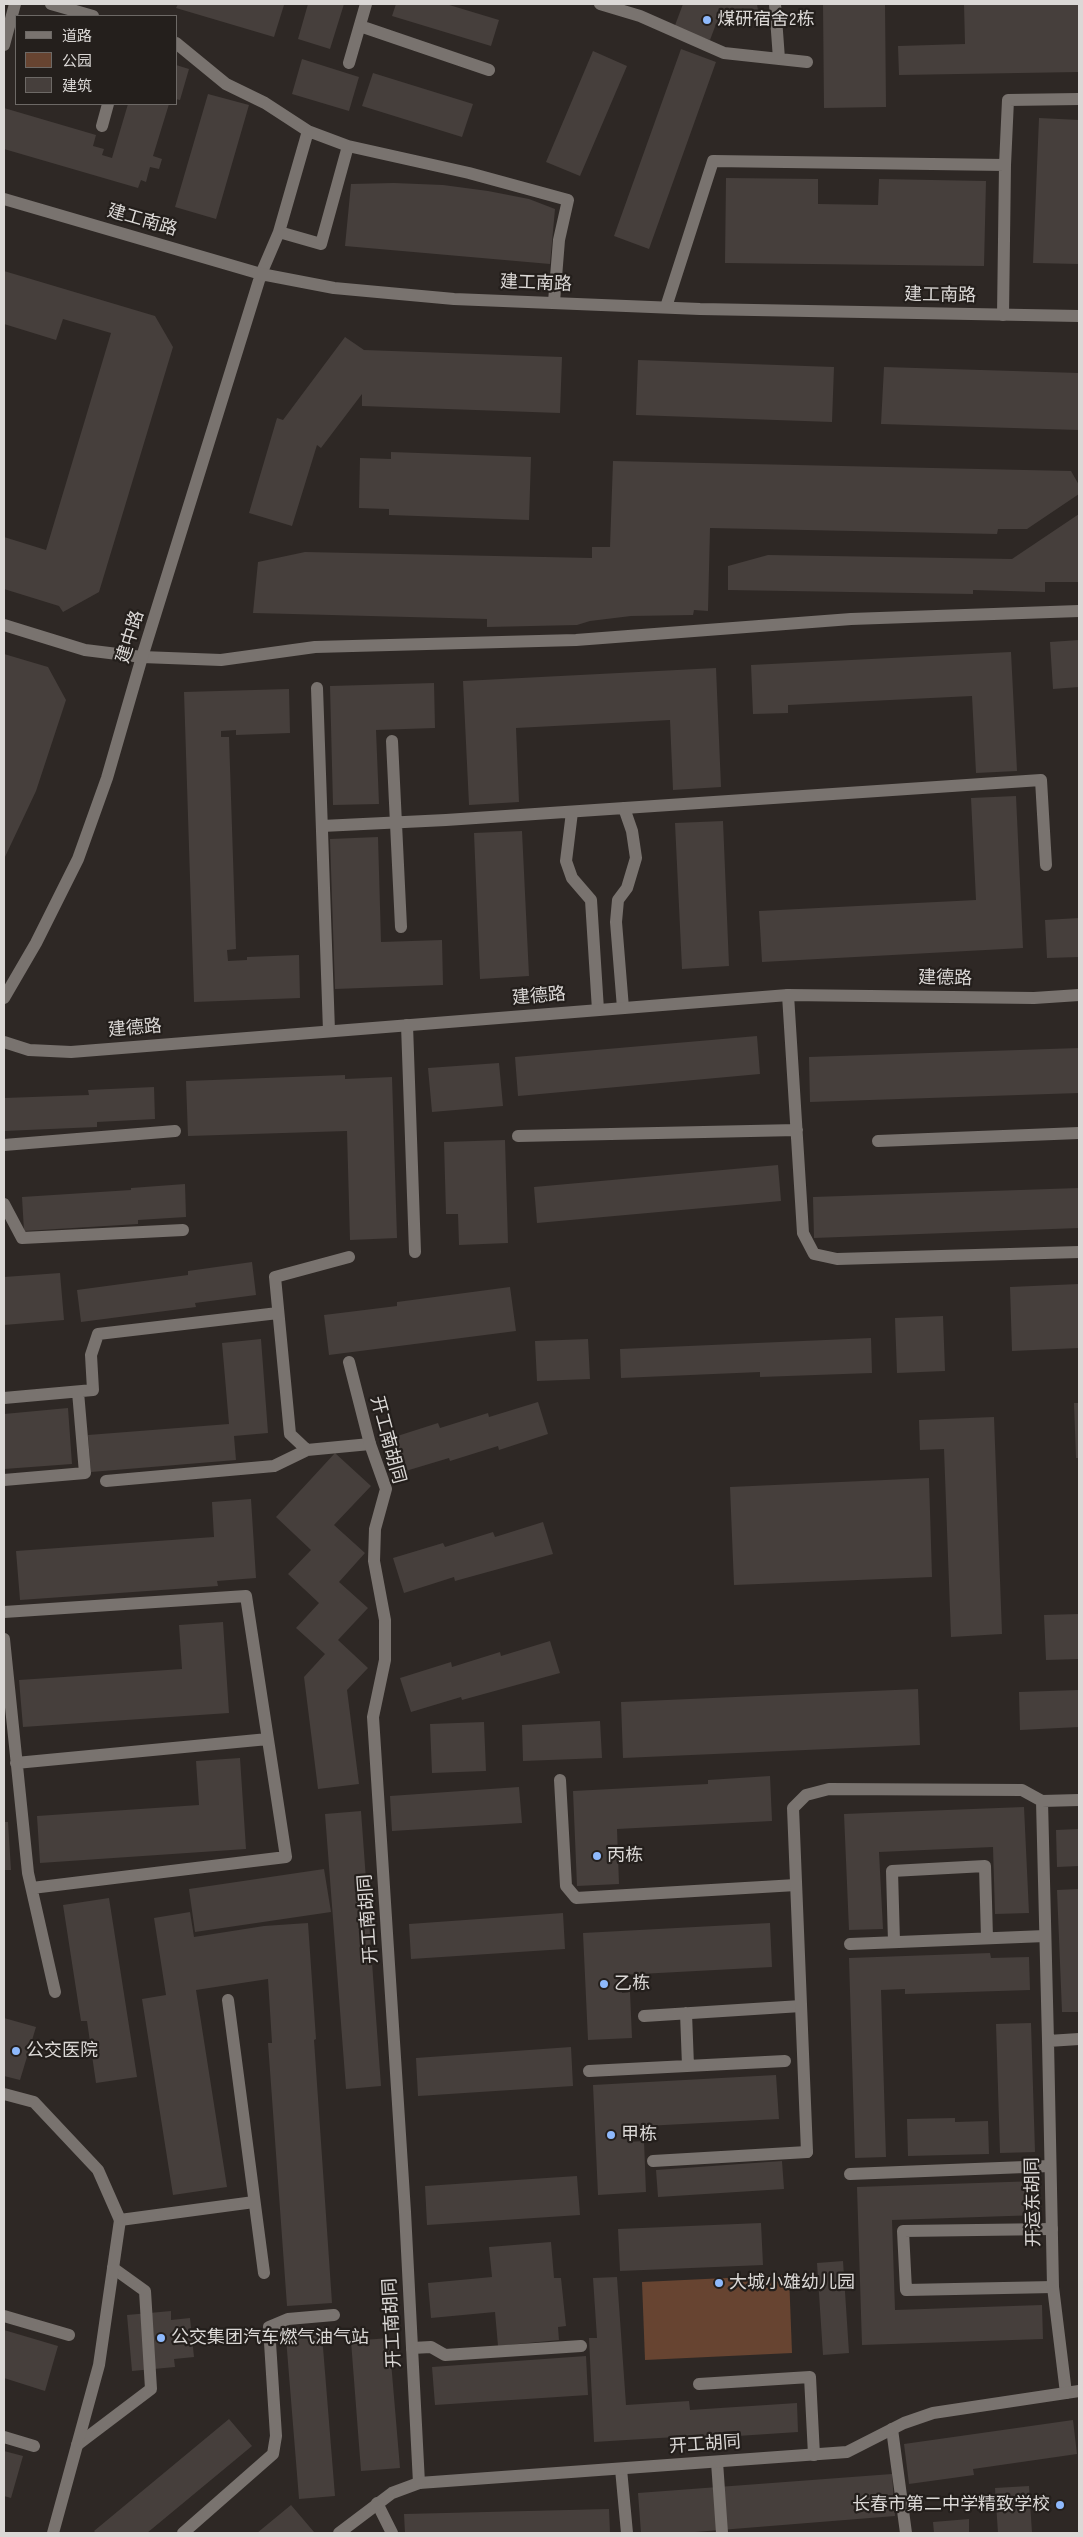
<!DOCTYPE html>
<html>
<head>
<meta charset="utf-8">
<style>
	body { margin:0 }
	#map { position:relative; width:1083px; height:2537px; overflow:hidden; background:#2e2825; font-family:"Sofia Sans Condensed","Noto Sans SC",sans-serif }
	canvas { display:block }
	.frame { position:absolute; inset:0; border:5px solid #dbd8d6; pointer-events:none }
	.legend { position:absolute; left:15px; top:15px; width:162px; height:90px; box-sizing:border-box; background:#241f1c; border:1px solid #6d6966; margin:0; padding:6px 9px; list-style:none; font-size:15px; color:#dbd8d6 }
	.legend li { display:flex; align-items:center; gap:10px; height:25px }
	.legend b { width:25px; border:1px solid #6d6966 }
</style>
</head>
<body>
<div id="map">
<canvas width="1083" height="2537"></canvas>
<div class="frame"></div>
<ul class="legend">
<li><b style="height:6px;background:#79736f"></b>道路</li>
<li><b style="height:14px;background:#674431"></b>公园</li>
<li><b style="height:14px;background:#463f3c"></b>建筑</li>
</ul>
</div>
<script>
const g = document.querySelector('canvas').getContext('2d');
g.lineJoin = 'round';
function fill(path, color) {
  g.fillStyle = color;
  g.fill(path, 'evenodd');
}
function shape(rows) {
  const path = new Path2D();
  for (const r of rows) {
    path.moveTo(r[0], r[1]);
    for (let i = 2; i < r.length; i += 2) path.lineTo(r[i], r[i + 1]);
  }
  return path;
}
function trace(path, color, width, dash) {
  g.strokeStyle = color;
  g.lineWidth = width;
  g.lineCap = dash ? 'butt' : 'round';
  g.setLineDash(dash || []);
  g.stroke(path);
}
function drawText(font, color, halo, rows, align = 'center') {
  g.font = font + ' "Sofia Sans Condensed","Noto Sans SC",sans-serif';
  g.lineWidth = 4.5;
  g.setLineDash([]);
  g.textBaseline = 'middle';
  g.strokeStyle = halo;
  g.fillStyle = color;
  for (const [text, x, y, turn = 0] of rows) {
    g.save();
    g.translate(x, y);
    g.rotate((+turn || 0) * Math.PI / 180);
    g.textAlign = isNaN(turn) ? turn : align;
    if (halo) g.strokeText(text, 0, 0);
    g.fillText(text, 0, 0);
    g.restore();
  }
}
fill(shape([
	[789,2275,792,2353,645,2360,642,2282]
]), '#674431');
fill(shape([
	[178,4,281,4,284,5,274,37,176,8],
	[308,4,344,4,330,49,298,39],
	[396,4,446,4,499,20,491,46,392,16],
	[683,4,757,4,759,17,716,24,710,40,674,28],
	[823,4,885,4,886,107,824,108],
	[964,4,1079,4,1079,72,899,75,898,46,965,44],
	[681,49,716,62,649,249,614,236],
	[593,51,627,66,580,176,546,162],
	[302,59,359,77,349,111,292,94],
	[176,65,189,69,180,100,176,99],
	[373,73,473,104,462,137,362,106],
	[208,94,249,105,216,219,175,207],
	[128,104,169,104,153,156,162,159,159,169,150,167,146,182,141,180,138,188,4,149,4,108,96,135,93,146,104,149,102,155,112,158],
	[1039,118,1079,120,1079,264,1033,263],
	[726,178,818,179,818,204,878,205,879,179,986,181,984,266,725,263],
	[394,183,443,185,488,191,529,199,555,209,550,264,345,246,351,184],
	[4,271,155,316,173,347,99,592,63,612,59,606,4,589,4,537,46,550,111,333,63,319,56,340,4,324],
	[345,337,364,350,562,357,560,413,362,406,362,394,321,448,317,445,292,526,249,513,277,418,283,420],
	[638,360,834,367,832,422,636,415],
	[884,367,1079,373,1079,430,881,424],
	[391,452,531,457,529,520,389,515,389,509,359,508,360,458,391,459],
	[613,461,1071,471,1079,485,1079,494,1027,529,998,529,997,534,710,528,708,611,694,610,693,615,631,616,590,621,577,625,487,627,487,619,253,613,258,562,305,552,592,558,592,547,610,547],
	[1079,514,1079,582,1045,582,1045,592,973,590,973,594,728,590,728,566,768,555,1012,559],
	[1079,640,1079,687,1053,689,1050,642],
	[1011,652,1017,771,976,773,972,696,788,705,788,713,753,714,751,665],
	[4,654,48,667,66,700,36,791,4,859],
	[716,668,721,787,673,790,670,720,516,728,519,802,469,805,463,681],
	[434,683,435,728,376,730,379,804,333,805,330,686],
	[289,689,290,733,236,735,236,730,221,731,221,737,229,737,236,949,227,950,228,961,247,960,247,957,299,955,300,998,194,1002,184,692],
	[1016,796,1023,948,762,962,759,911,976,900,971,798],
	[723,821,729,966,682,969,675,823],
	[522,831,529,976,480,979,474,833],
	[378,837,381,942,442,940,443,985,335,989,330,839],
	[1079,918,1079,957,1047,958,1045,920],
	[757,1036,760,1074,518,1096,515,1057],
	[1079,1048,1079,1093,810,1102,809,1057],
	[499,1063,503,1106,432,1112,428,1068],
	[345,1075,345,1079,392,1077,397,1238,350,1240,347,1131,188,1136,186,1081],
	[154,1087,155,1119,97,1122,97,1127,4,1131,4,1098,89,1095,88,1090],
	[505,1140,508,1243,459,1245,458,1214,446,1214,444,1142],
	[778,1165,781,1201,537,1223,534,1187],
	[185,1184,186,1217,138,1220,138,1224,24,1231,22,1197,131,1190,131,1188],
	[1079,1188,1079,1228,814,1238,813,1197],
	[252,1262,256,1295,195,1303,196,1307,81,1322,77,1290,188,1275,188,1271],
	[60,1273,64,1320,4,1325,4,1277],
	[1079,1284,1079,1348,1012,1351,1010,1287],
	[510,1287,516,1331,329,1355,324,1315,397,1306,397,1302],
	[943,1316,945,1371,897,1373,895,1318],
	[871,1338,872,1373,760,1377,760,1372,621,1378,620,1349],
	[261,1339,268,1433,234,1436,236,1460,91,1472,88,1435,229,1424,222,1343],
	[588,1339,590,1379,537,1381,535,1341],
	[538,1402,548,1434,499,1450,498,1446,450,1461,449,1458,399,1473,388,1439,438,1423,440,1428,488,1413,489,1417],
	[1074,1403,1079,1403,1079,1458,1076,1458],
	[68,1408,72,1464,4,1469,4,1414],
	[994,1417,1002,1634,951,1637,944,1449,920,1450,919,1420],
	[335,1453,371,1486,334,1525,365,1553,339,1582,368,1608,338,1640,368,1668,347,1690,359,1784,318,1789,304,1677,325,1654,296,1628,319,1603,288,1574,311,1550,276,1517],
	[929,1478,932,1577,734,1585,730,1487],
	[251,1499,256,1578,217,1581,218,1586,20,1600,16,1551,214,1537,212,1502],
	[543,1522,553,1554,455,1581,454,1577,404,1593,393,1558,443,1543,445,1547,493,1532,495,1537],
	[1079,1614,1079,1659,1046,1660,1044,1615],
	[223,1622,229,1713,23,1727,19,1680,182,1669,179,1625],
	[550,1641,560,1673,462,1700,461,1697,411,1712,400,1678,451,1662,452,1667,500,1652,501,1656],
	[918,1689,920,1745,623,1758,621,1702],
	[1079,1690,1079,1727,1020,1730,1019,1692],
	[600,1721,602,1758,523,1761,522,1725],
	[484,1722,486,1771,432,1773,430,1724],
	[240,1758,246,1849,40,1863,37,1816,199,1805,196,1761],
	[770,1776,772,1821,617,1829,619,1884,577,1886,573,1791,708,1784,708,1780],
	[519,1787,522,1823,392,1831,390,1796],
	[1024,1807,1029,1913,995,1914,993,1847,879,1852,883,1929,849,1930,844,1814],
	[361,1811,381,2086,346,2089,325,1814],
	[4,1822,8,1822,11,1870,4,1870],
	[1079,1829,1079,1866,1057,1867,1056,1830],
	[324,1869,331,1912,195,1932,189,1889],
	[1079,1889,1079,2012,1062,2012,1057,1890],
	[109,1898,137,2077,96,2083,87,2021,81,2021,63,1905],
	[190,1912,194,1937,264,1926,308,1923,316,2039,314,2040,332,2303,287,2306,268,2043,272,2043,268,1979,196,1990,227,2187,173,2195,142,1999,166,1995,154,1918],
	[563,1913,565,1949,411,1959,409,1924],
	[770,1923,772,1967,621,1975,622,1993,630,1992,632,2038,588,2040,583,1933],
	[990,1953,991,1958,1029,1957,1030,1990,905,1994,905,1989,881,1990,886,2157,855,2158,849,1958],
	[4,2018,36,2027,20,2080,4,2076],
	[1031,2023,1035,2152,1000,2153,996,2024],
	[571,2047,573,2086,418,2096,416,2058],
	[776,2075,779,2119,626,2127,627,2142,644,2141,646,2192,598,2195,593,2085],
	[955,2118,955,2122,988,2121,989,2154,908,2156,907,2119],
	[782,2161,784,2189,658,2197,656,2170],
	[577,2176,580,2215,427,2225,425,2186],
	[1038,2181,1038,2215,892,2220,895,2310,1042,2305,1043,2339,862,2345,857,2187],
	[761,2223,763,2265,620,2271,618,2229],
	[551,2242,554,2278,561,2278,566,2326,558,2327,559,2340,498,2346,495,2312,431,2318,428,2283,492,2277,489,2247],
	[843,2261,849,2353,823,2355,817,2263],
	[617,2277,626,2405,689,2401,690,2410,797,2403,798,2432,692,2439,692,2436,594,2442,589,2338,597,2338,593,2278],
	[171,2311,171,2320,190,2318,194,2357,174,2359,175,2367,132,2371,127,2315],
	[4,2330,58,2346,45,2391,4,2378],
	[322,2335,335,2496,299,2499,286,2338],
	[389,2338,400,2468,361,2471,351,2341],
	[586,2356,588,2395,435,2405,432,2367],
	[229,2419,252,2446,147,2533,96,2533,94,2531],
	[1073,2420,1077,2454,973,2469,974,2475,909,2484,904,2444],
	[4,2451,23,2456,11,2498,4,2496],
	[892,2474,895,2516,683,2533,641,2533,638,2493],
	[1029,2486,1032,2533,998,2533,995,2488],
	[291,2505,314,2532,257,2533],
	[609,2509,610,2533,405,2533,404,2514],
	[969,2519,969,2533,934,2533,933,2522]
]), '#463f3c');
trace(shape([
	[51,4,93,16],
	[600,4,640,16,724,53,807,62],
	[775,4,779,59],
	[360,26,489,70],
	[176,43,226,84,265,103,308,131,279,232,261,274],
	[4,45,15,4],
	[349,63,366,4],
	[102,126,108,104],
	[308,131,348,146,469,173,568,200,559,240,554,302],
	[279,232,321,244,348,146],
	[666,307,713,161,1005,165,1008,100,1079,99],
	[1003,315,1005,165],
	[317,688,329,1031],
	[392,741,401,927],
	[572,812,566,861,572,878,591,900,598,1010],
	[322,826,446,820,1041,780,1046,865],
	[788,995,803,1233,814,1254,837,1259,1079,1252],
	[623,1008,616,922,618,900,627,888,636,858,632,831,624,808],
	[407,1025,415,1252],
	[518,1136,797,1130],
	[878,1141,1079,1133],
	[4,1145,175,1131],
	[4,1204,22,1238,183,1230],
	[349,1257,275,1277,290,1434,307,1450,370,1444],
	[4,1398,93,1390,91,1355,98,1334,278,1313],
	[4,1480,85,1473,78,1392],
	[106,1481,274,1466,307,1450],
	[4,1612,246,1596,286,1857,32,1888],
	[4,1639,28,1873,55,1992],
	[16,1763,268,1739],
	[560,1780,566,1886,576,1898,796,1885],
	[894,1942,892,1871,985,1866,987,1938],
	[850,1944,1045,1936],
	[228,2000,264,2273],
	[686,2013,688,2066],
	[644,2016,801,2006],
	[589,2071,785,2061],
	[4,2094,34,2102,98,2170,120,2220,254,2202],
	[653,2161,807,2152],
	[850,2174,1050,2166],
	[1052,2229,903,2231,906,2290,1053,2287],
	[4,2316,69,2335],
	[412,2348,431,2347,445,2355,581,2346],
	[699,2384,810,2377,814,2455],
	[892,2429,906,2533],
	[4,2437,34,2446],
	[77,2445,151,2389,145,2291,113,2268],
	[717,2462,722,2533],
	[621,2469,627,2533],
	[377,2503,392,2533],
	[183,2533,273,2454,276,2436,269,2327,288,2319,334,2315]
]), '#79736f', 12);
trace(shape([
	[4,625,85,650,142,657,221,660,315,647,576,640,851,619,1079,611],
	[349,1362,370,1444,386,1489,375,1529,374,1561,385,1620,385,1660,373,1717,405,2212,419,2483],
	[1042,1801,1048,2041],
	[807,2152,793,1808,806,1795,829,1789,1022,1790,1042,1801,1079,1800],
	[1066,2393,1053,2287,1048,2041,1079,2039],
	[53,2533,99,2365,120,2220]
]), '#79736f', 12);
trace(shape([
	[4,199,261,274,334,288,454,299,700,309,1079,316],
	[4,998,36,943,78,859,107,778,142,657,261,274],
	[4,1042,29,1050,71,1052,788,995,1034,998,1079,995],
	[339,2533,392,2493,419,2483,847,2452,904,2423,933,2413,1079,2391]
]), '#79736f', 12);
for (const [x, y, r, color] of [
	[707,20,5,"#8eb9fc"],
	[597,1856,5,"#8eb9fc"],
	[604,1984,5,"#8eb9fc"],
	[16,2051,5,"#8eb9fc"],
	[611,2135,5,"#8eb9fc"],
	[719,2283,5,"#8eb9fc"],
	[161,2338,5,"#8eb9fc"],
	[1060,2505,5,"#8eb9fc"]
]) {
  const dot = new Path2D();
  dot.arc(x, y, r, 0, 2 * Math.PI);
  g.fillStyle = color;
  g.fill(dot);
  trace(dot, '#241f1c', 2);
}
drawText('18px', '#dbd8d6', '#241f1c', [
	["煤研宿舍2栋",717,20],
	["丙栋",607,1856],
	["乙栋",614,1984],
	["公交医院",26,2051],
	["甲栋",621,2135],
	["大城小雄幼儿园",729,2283],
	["公交集团汽车燃气油气站",171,2338],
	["长春市第二中学精致学校",1050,2505,"right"]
], 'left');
drawText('18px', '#dbd8d6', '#241f1c', [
	["建工南路",142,221,16],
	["建工南路",536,284,2],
	["建工南路",940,296,1],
	["建中路",131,637,-73],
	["建德路",945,979,1],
	["建德路",539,997,-5],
	["建德路",135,1029,-5],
	["开工南胡同",387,1440,75],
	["开工南胡同",369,1919,-94],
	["开运东胡同",1034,2202,-91],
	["开工南胡同",393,2323,-93],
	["开工胡同",705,2445,-4]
]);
</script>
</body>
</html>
